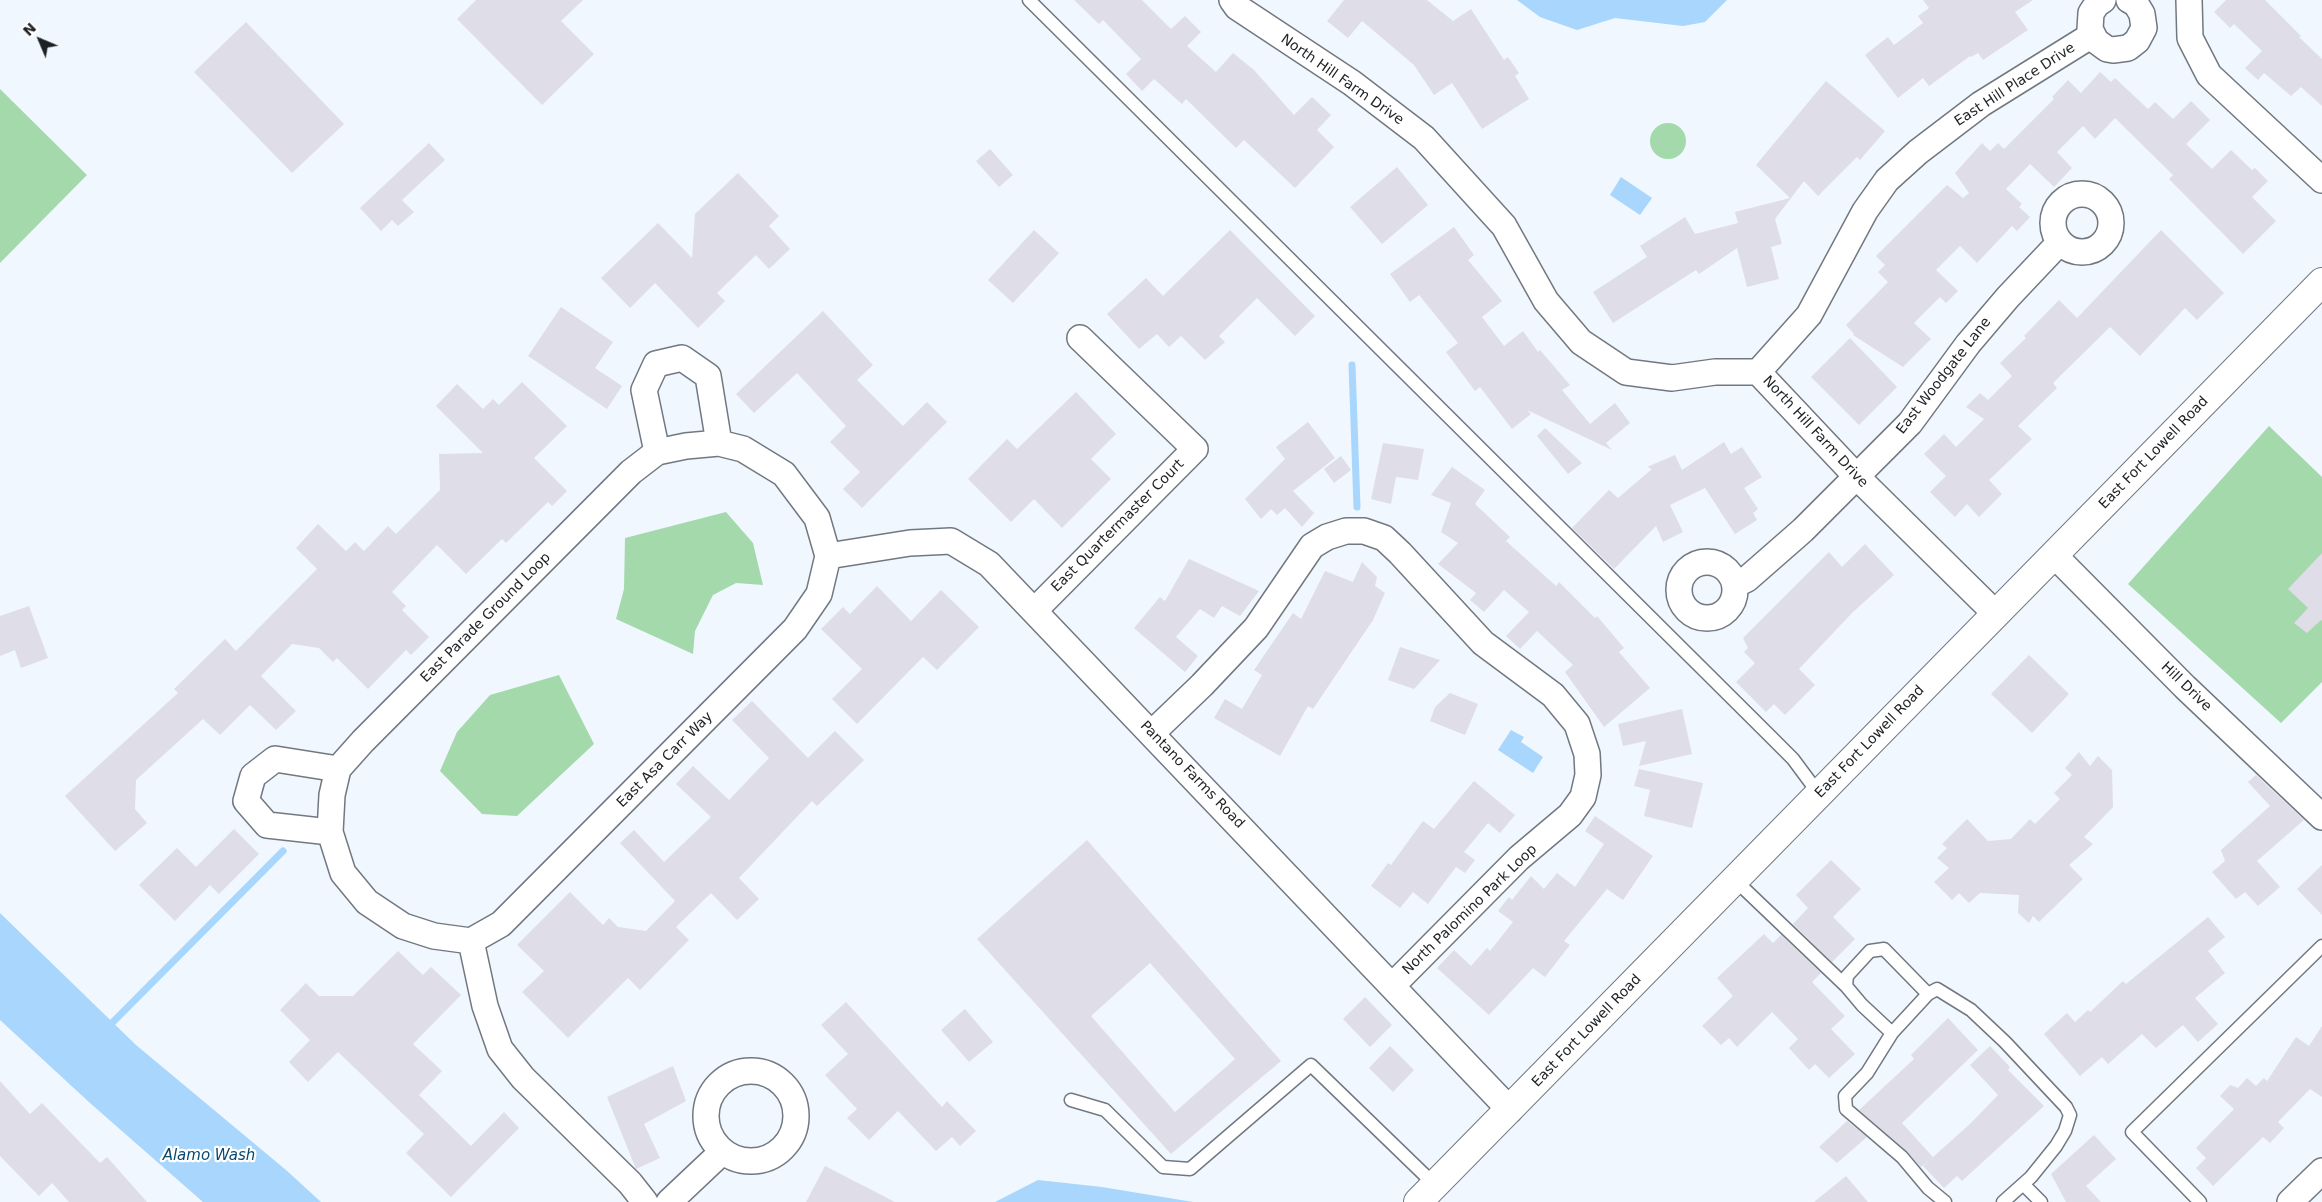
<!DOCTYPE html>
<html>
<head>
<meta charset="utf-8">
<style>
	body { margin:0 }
	#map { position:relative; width:2322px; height:1202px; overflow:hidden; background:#f1f7fe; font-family:"DejaVu Sans",sans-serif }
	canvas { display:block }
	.north { position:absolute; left:15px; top:15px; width:50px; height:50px; -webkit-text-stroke:4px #fff; paint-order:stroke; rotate:315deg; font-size:14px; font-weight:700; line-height:20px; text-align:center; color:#1e2124 }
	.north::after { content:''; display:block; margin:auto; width:18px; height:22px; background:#1e2124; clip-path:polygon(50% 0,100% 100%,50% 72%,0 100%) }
</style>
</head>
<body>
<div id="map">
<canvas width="2322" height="1202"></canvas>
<div class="north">N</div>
</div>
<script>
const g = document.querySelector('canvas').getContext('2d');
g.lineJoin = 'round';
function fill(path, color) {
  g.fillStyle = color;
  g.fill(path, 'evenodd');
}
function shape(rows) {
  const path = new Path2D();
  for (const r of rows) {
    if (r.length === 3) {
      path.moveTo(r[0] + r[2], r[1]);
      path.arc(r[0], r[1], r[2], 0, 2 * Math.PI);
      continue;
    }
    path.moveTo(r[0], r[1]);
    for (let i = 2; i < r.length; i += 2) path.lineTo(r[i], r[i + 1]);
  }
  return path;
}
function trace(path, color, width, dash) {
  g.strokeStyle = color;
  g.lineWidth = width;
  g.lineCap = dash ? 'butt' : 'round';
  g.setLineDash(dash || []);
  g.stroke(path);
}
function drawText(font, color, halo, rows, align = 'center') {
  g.font = font + ' "DejaVu Sans",sans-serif';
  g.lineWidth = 4.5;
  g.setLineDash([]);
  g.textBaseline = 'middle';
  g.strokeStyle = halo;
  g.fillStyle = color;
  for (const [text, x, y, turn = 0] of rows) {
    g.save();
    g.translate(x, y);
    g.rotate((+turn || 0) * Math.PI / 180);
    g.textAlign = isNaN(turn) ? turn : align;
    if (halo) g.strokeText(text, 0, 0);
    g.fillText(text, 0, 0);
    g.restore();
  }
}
fill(shape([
	[0,89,87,175,0,263],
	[1668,141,18],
	[2269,426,2322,477,2322,682,2281,723,2128,584],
	[726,512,753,543,763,585,736,583,713,595,695,631,693,654,616,619,624,589,625,538],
	[559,675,594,744,517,816,482,814,440,771,457,732,490,695]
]), '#a4d9ac');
fill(shape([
	[1517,0,1727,0,1705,22,1683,26,1615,18,1577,30,1540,17],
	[1621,177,1652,198,1640,215,1610,195],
	[1511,730,1524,737,1521,742,1543,757,1533,773,1498,750],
	[0,913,136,1045,286,1170,321,1202,203,1202,90,1103,0,1020],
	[1038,1180,1102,1187,1193,1202,995,1202]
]), '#a8d6fc');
trace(shape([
	[1352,365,1357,507],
	[107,1028,283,851]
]), '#a8d6fc', 7);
fill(shape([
	[476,0,583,0,561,21,594,54,542,105,457,19],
	[1074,0,1142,0,1171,29,1185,16,1201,32,1187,46,1216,72,1233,53,1254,70,1294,115,1312,97,1331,115,1317,130,1334,147,1295,188,1244,140,1236,148,1186,99,1182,104,1154,79,1142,91,1126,74,1141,59,1103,20,1099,24],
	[1344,0,1427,0,1453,21,1471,9,1504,60,1508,57,1519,73,1515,76,1529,99,1482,129,1452,83,1434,95,1414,65,1362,21,1348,38,1327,21],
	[1923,0,2033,0,2015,12,2028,30,1983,60,1978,53,1971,57,1970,56,1929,86,1923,78,1898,98,1865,55,1888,37,1894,45,1923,23,1918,16,1929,8],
	[2226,0,2265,0,2301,36,2299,37,2322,59,2322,106,2301,87,2291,96,2264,73,2258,80,2245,68,2262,51,2234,24,2230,28,2214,12],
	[246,22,344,124,292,173,194,72],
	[2100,72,2111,82,2115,78,2148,109,2155,102,2173,119,2191,101,2210,120,2186,144,2212,169,2231,150,2252,170,2255,168,2268,181,2252,197,2276,221,2243,254,2169,179,2173,175,2115,118,2095,139,2083,126,2057,152,2072,168,2054,187,2030,164,2006,189,2022,204,2019,207,2030,217,2017,231,2012,226,1977,263,1960,246,1936,270,1958,291,1946,303,1940,297,1914,323,1931,339,1903,367,1853,335,1854,334,1846,325,1888,282,1878,272,1885,265,1876,256,1947,185,1963,198,1969,193,1955,173,1982,143,1990,151,1998,143,2004,149,2054,99,2052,97,2068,80,2081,93],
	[1826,81,1885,131,1860,160,1857,157,1818,196,1804,181,1775,219,1782,244,1771,247,1779,279,1747,287,1737,248,1699,274,1696,270,1613,323,1593,292,1647,257,1640,246,1685,217,1695,234,1738,223,1735,212,1790,198,1756,165],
	[429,143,445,160,402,200,414,212,398,226,392,220,381,231,360,208],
	[990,149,1013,175,999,187,976,161],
	[1397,167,1428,205,1382,244,1350,207],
	[738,173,779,216,769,226,790,249,769,269,756,255,717,293,725,301,698,328,655,283,630,308,601,278,658,223,692,258,695,214],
	[1454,227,1474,255,1468,260,1502,301,1482,317,1504,346,1523,331,1538,352,1540,350,1570,385,1562,390,1590,424,1615,403,1630,423,1606,443,1612,450,1527,410,1531,414,1512,429,1480,387,1475,391,1446,352,1458,343,1419,295,1410,302,1390,274],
	[1034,230,1059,253,1013,303,988,280],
	[1230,230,1315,316,1295,336,1257,298,1219,336,1225,342,1205,360,1181,336,1169,347,1157,334,1139,349,1107,314,1146,278,1163,296],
	[2161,230,2224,293,2197,320,2185,308,2140,356,2110,327,2053,383,2057,388,2018,426,2032,439,1989,480,2002,494,1979,517,1967,504,1955,517,1930,492,1946,476,1924,454,1944,434,1956,447,1984,419,1966,407,1980,393,1988,400,2012,376,2000,363,2026,338,2024,336,2059,300,2077,318],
	[561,307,613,342,595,368,622,386,607,409,528,356],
	[823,311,873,365,857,380,903,426,927,402,947,422,862,508,843,489,860,472,830,442,846,426,797,373,754,413,736,394],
	[1850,338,1897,387,1859,425,1811,377],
	[522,382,567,426,534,458,567,491,552,506,548,502,506,543,502,539,466,574,437,545,392,592,406,606,402,610,429,637,411,655,406,650,368,689,337,658,333,662,319,648,292,644,261,676,296,711,276,730,250,705,220,735,203,719,136,780,135,809,147,823,115,851,65,796,178,693,174,689,225,639,236,651,317,569,296,548,318,524,346,551,355,542,364,551,388,526,396,534,440,490,439,454,483,453,436,406,457,384,483,409,493,399,499,405],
	[1076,392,1116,434,1091,459,1111,479,1062,528,1034,499,1011,522,968,479,1007,439,1017,449],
	[1308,422,1335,458,1293,491,1314,513,1302,527,1285,508,1277,515,1271,509,1261,519,1245,499,1285,459,1276,447],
	[1545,428,1582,463,1568,474,1537,436],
	[1724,442,1731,454,1742,447,1762,477,1744,488,1758,509,1753,513,1757,520,1735,534,1705,488,1670,505,1683,532,1663,542,1656,526,1614,569,1572,528,1609,490,1618,498,1652,469,1647,467,1675,455,1682,470],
	[1383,443,1424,449,1418,480,1396,477,1391,504,1371,499],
	[1341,456,1351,470,1334,483,1324,469],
	[1452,467,1485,490,1475,504,1510,537,1506,541,1556,586,1559,582,1595,618,1597,616,1624,648,1619,652,1650,688,1604,727,1565,672,1573,665,1537,631,1520,649,1506,636,1529,612,1504,590,1484,612,1470,600,1476,593,1438,564,1458,543,1441,532,1451,503,1431,495],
	[1865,544,1894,575,1853,612,1799,669,1815,685,1785,715,1774,704,1766,712,1736,682,1755,663,1744,652,1748,648,1743,638,1829,552,1842,567],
	[2322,553,2322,621,2321,620,2307,633,2294,623,2308,608,2288,589],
	[1189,559,1259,591,1240,616,1222,606,1214,618,1200,609,1176,637,1198,656,1185,672,1134,628,1160,597,1165,601],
	[1362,562,1377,577,1375,586,1385,593,1373,620,1313,709,1308,706,1280,756,1214,718,1225,699,1242,709,1262,675,1254,670,1293,613,1301,619,1325,571,1353,582],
	[877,586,911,621,941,590,979,627,937,670,923,657,857,724,832,699,862,669,821,629,843,607,850,614],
	[29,606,48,658,21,668,15,650,0,656,0,616],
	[1400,647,1440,660,1414,689,1388,680],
	[2029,655,2069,694,2032,733,1991,694],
	[1450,693,1478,704,1465,735,1430,721,1435,707],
	[752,701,808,758,835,731,864,760,817,806,812,801,739,878,759,899,737,920,711,893,676,927,689,940,640,990,628,978,568,1038,522,992,544,971,517,945,570,892,603,925,609,918,618,927,646,931,675,901,620,843,634,830,664,862,711,817,676,784,693,766,729,800,769,758,732,720],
	[1682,709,1692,754,1639,766,1646,741,1623,746,1618,724],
	[2079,752,2090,766,2098,756,2112,770,2113,807,2084,837,2093,844,2069,865,2083,879,2039,922,2033,916,2029,923,2018,913,2019,895,1980,893,1969,903,1959,893,1952,900,1934,882,1949,868,1937,858,1947,848,1942,844,1967,819,1988,841,2011,839,2030,819,2035,824,2060,799,2054,793,2072,775,2065,768],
	[1639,769,1703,783,1692,828,1644,816,1650,790,1634,786],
	[2256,775,2304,820,2257,861,2280,887,2258,906,2245,892,2236,899,2212,872,2225,861,2221,850,2270,806,2248,782],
	[1474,781,1515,815,1500,833,1488,823,1464,852,1475,860,1465,873,1456,867,1428,904,1413,892,1400,908,1371,886,1388,863,1391,865,1423,821,1434,829],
	[1595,816,1653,856,1623,900,1607,889,1564,941,1570,945,1545,977,1533,968,1489,1015,1437,968,1454,950,1471,966,1487,948,1490,951,1513,922,1498,911,1509,897,1512,900,1531,876,1544,889,1557,873,1575,887,1604,844,1585,831],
	[234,829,259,854,219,894,210,885,175,921,139,885,177,848,196,867],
	[1087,840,1281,1061,1171,1154,977,939],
	[1150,963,1235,1059,1175,1112,1091,1016],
	[1831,860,1861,889,1833,917,1855,939,1832,962,1793,924,1808,908,1796,895],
	[2322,865,2322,915,2297,889],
	[2208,917,2225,937,2208,951,2225,973,2195,998,2218,1024,2198,1042,2183,1025,2156,1048,2142,1034,2108,1064,2102,1057,2080,1076,2044,1034,2067,1013,2075,1022,2088,1010,2090,1012,2123,981,2126,984],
	[1764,934,1773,943,1781,935,1821,973,1812,982,1845,1016,1831,1029,1855,1054,1829,1078,1815,1064,1809,1070,1789,1048,1798,1039,1772,1012,1737,1047,1729,1038,1721,1045,1702,1026,1733,996,1717,978],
	[398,951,423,975,431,967,461,995,413,1044,442,1071,419,1095,471,1146,504,1112,519,1128,451,1197,406,1153,424,1134,338,1052,308,1082,289,1062,310,1040,280,1010,306,983,319,996,353,996],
	[1365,997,1392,1025,1370,1047,1343,1019],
	[846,1002,942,1107,947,1101,976,1131,960,1146,952,1137,936,1151,898,1111,869,1140,847,1118,857,1109,825,1075,848,1054,821,1025],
	[965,1009,993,1042,969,1062,941,1030],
	[1948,1018,1978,1050,1902,1123,1933,1157,1921,1167,1907,1151,1859,1110,1914,1059,1911,1055],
	[2322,1026,2322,1097,2310,1089,2278,1122,2284,1128,2270,1143,2263,1137,2213,1186,2196,1168,2206,1158,2196,1148,2234,1109,2220,1096,2230,1085,2238,1088,2247,1078,2256,1086,2264,1078,2267,1081,2296,1037,2309,1046],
	[1390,1046,1414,1070,1393,1092,1369,1068],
	[1990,1046,2010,1067,2008,1070,2044,1106,1962,1181,1957,1176,1944,1188,1923,1166,1970,1124,1998,1095,1970,1065],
	[673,1066,686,1101,644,1124,660,1158,636,1169,607,1097],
	[0,1081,30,1114,42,1103,100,1163,107,1157,147,1202,69,1202,52,1183,39,1196,0,1156],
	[1847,1121,1867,1137,1837,1163,1819,1147],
	[2094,1135,2116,1159,2086,1186,2101,1202,2066,1202,2051,1174],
	[825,1166,895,1202,806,1202],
	[1846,1176,1868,1202,1814,1202]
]), '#dfdde7');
const lane = shape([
	[1029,0,1768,734,1793,759,1819,794],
	[1735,880,1846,986],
	[1928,994,1937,989,1971,1010,2005,1042,2066,1107,2070,1115,2065,1131,2056,1146,2031,1177,2003,1202],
	[1892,1033,1862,1005,1846,986,1847,976,1870,951,1884,949,1928,994,1892,1033,1867,1073,1845,1096,1846,1109,1902,1157,1928,1188,1945,1202],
	[1071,1100,1105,1110,1163,1167,1190,1169,1311,1065,1435,1185],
	[2023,1184,2041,1202],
	[2200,1202,2132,1132,2322,946]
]);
const street = shape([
	[1232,0,1237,7,1352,83,1424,138,1504,226,1546,301,1581,342,1626,372,1672,378,1715,372,1758,372,1856,476,1996,614],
	[2103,0,2097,4,2091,13,2090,29,2096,41,2107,49,2113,50,2128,48,2137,41,2144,28,2142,14,2136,4,2129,0],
	[2189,0,2190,38,2209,75,2322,180],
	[2082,223,29],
	[1758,372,1809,315,1865,211,1887,180,1918,152,1981,104,2092,35],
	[657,452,644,390,656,364,682,358,708,376,719,443],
	[2054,555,2185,687,2322,817],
	[828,556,910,543,951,541,989,564,1510,1110],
	[1707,590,28],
	[1735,585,1747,579,1803,530,1910,423,1968,344,2008,297,2060,242],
	[1035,610,1195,449,1080,338],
	[1152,733,1202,685,1256,628,1312,546,1327,537,1346,531,1364,531,1384,538,1400,553,1483,643,1553,695,1577,724,1587,754,1588,775,1583,797,1570,815,1519,858,1393,985],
	[330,832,267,825,246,801,253,776,275,759,338,769],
	[471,941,434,936,403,926,367,902,343,873,330,832,332,795,338,769,363,741,631,472,657,452,686,446,719,443,743,449,784,474,817,518,828,556],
	[471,941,501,924,795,629,819,594,828,556],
	[471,941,485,1006,500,1049,523,1078,630,1183,645,1202],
	[751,1116,45],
	[669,1202,722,1152],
	[2290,1202,2322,1171]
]);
const secondary = shape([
	[1418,1202,2322,282]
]);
trace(lane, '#727880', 15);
trace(street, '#727880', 28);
trace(secondary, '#727880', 30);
trace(lane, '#fff', 12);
trace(street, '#fff', 25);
trace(secondary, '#fff', 28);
drawText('14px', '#1e2124', '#fff', [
	["North Hill Farm Drive",1342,80,35],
	["East Hill Place Drive",2015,85,-33],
	["East Woodgate Lane",1944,376,-52],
	["North Hill Farm Drive",1815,432,47],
	["East Fort Lowell Road",2154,453,-46],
	["East Quartermaster Court",1118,526,-45],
	["East Parade Ground Loop",486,618,-45],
	["Hill Drive",2186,687,44],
	["East Fort Lowell Road",1870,742,-46],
	["East Asa Carr Way",665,760,-45],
	["Pantano Farms Road",1192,775,46],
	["North Palomino Park Loop",1470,910,-44],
	["East Fort Lowell Road",1587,1031,-46]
]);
drawText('italic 15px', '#094970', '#fff', [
	["Alamo Wash",209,1156]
]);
</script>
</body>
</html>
